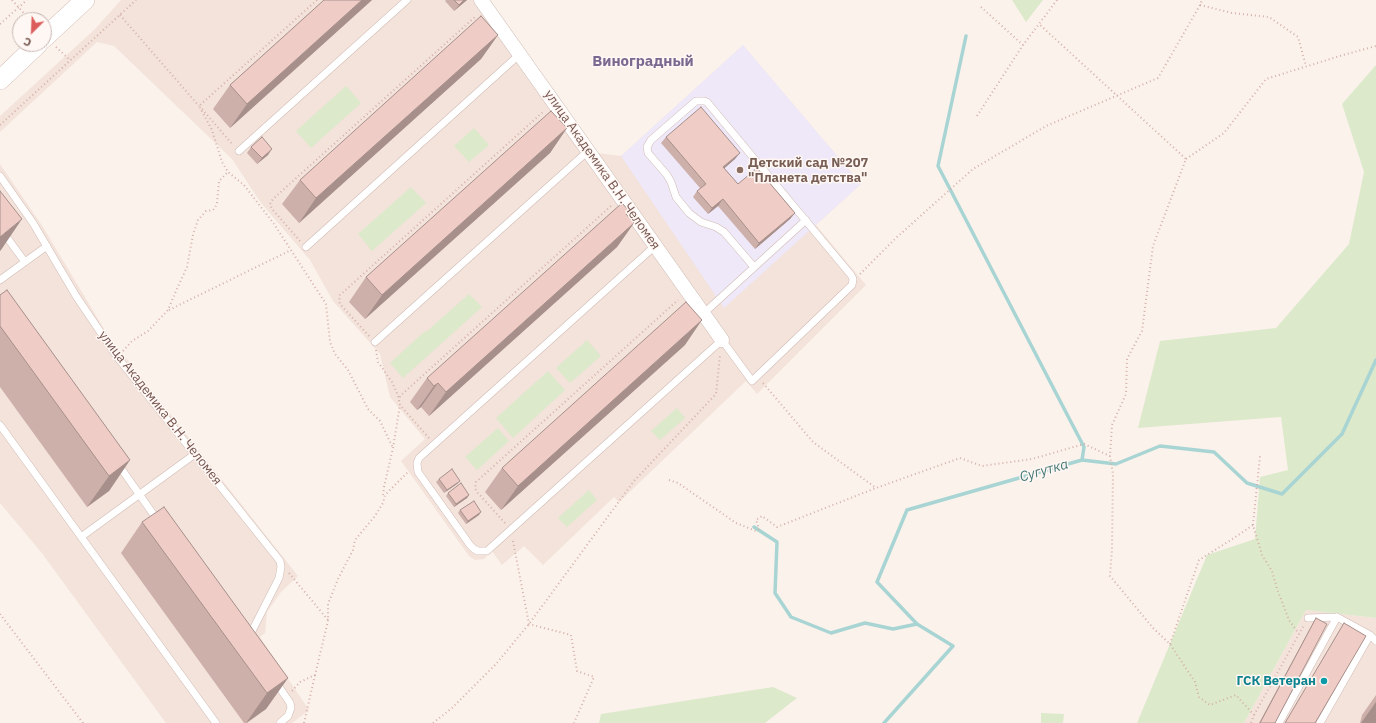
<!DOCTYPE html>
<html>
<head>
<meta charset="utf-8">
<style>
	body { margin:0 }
	#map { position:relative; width:1376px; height:723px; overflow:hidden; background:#fbf2ec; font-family:"IBM Plex Sans",sans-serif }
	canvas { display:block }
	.north { position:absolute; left:12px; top:12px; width:40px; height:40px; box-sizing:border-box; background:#fef7f3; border:1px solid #c8b6b2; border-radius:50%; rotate:204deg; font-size:11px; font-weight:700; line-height:16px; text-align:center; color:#765550 }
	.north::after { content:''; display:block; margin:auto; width:14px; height:18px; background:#db5d5c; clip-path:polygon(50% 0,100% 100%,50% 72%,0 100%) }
</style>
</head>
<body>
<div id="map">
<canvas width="1376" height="723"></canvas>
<div class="north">С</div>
</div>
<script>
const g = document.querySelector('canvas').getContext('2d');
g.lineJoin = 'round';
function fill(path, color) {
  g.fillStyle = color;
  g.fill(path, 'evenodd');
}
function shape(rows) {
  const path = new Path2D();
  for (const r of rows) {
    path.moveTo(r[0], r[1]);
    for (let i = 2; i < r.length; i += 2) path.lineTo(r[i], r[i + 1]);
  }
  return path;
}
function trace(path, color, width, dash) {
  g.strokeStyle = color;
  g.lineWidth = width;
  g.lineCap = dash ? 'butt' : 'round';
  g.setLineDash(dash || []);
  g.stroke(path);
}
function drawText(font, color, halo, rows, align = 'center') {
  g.font = font + ' "IBM Plex Sans",sans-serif';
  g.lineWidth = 3;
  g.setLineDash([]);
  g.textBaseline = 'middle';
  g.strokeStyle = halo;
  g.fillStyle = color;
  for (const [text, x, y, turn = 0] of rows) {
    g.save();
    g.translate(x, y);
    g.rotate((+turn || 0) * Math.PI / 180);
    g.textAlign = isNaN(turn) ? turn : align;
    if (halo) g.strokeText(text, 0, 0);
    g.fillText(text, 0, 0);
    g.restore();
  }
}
fill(shape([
	[121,0,488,0,598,153,621,156,743,45,861,184,816,225,866,285,757,394,746,381,619,502,614,497,543,565,524,546,502,565,492,551,484,559,475,560,469,556,401,461,425,439,390,397,380,354,333,301,310,260,261,203,232,159,114,46,97,42,0,132,0,116,95,29],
	[0,164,43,227,107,334,298,576,281,592,267,612,265,633,260,637,309,710,292,723,166,723,41,552,0,503],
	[1306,610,1376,618,1376,723,1244,723]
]), '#f3e3db');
fill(shape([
	[743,45,861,184,724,308,621,156]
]), '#efe8f8');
fill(shape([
	[1012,0,1043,0,1026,22],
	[1376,65,1376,618,1306,610,1244,723,1137,723,1207,555,1255,539,1260,477,1288,470,1281,417,1138,428,1160,341,1276,328,1349,244,1364,172,1342,104],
	[346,86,361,103,311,148,296,131],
	[474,128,489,145,469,162,454,146],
	[411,187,426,203,372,251,358,234],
	[469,294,482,307,403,378,390,363,425,331,426,332],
	[587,340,601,356,570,383,556,368],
	[548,371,565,390,513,438,496,418],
	[677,408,685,418,660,440,651,431],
	[498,428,509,441,477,470,465,457],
	[589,490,597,500,567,527,558,518],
	[773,687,797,698,765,723,599,723,601,714],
	[1041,713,1064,714,1063,723,1041,723]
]), '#dde9cb');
trace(shape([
	[966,36,938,166,1084,447,1082,460],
	[754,527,777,542,775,593,791,617,831,633,865,623,893,629,917,624],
	[884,723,953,646,917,624,877,582,907,510,1082,460,1116,464,1160,446,1214,452,1247,483,1282,494,1342,434,1376,360]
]), '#a8d5d3', 3.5);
const lane = shape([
	[239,151,407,0],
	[0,176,33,223,76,296,118,358,280,561,281,567,279,578,249,637],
	[0,228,25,262],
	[655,246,419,458,417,463,418,472,470,545,474,549,478,551,487,551,722,340,752,381,852,285,853,279,851,275,707,102,704,101,696,101,651,140,647,147,648,153,667,175,671,182,676,197,689,213,701,222,716,227,724,232,754,267],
	[306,247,520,54],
	[0,280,47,246],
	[704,313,806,220],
	[375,342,588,151],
	[0,425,216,723],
	[118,464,158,521],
	[81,537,195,454],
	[1308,618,1337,617,1370,635],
	[275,681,290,703,291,708,288,716,280,723],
	[1279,723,1337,617],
	[1320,723,1370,635,1376,641]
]);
const street = shape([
	[481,0,722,340]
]);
const secondary = shape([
	[44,38,85,0],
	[0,80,38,44]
]);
trace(lane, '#d0bbb4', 8);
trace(street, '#d0bbb4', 15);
trace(secondary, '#d3bab2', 20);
trace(shape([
	[12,0,30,20],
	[317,0,199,106,212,130,222,162,228,172,244,185,274,224,326,304,330,342,335,354,348,370,368,409,380,421,393,448],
	[1057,0,1039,24,1186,159,1153,246,1142,331,1127,359,1126,394,1112,425,1110,456,1113,474,1112,549,1110,576,1153,628,1170,644,1195,682,1199,697,1210,705,1236,695,1254,715,1251,723],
	[1200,5,1232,13,1269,17,1298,37,1306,66],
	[981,7,1023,45],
	[120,15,199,106],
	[0,24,27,0],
	[56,47,70,60],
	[202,109,233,145],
	[977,116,1023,45,1039,24],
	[0,125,136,0],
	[1186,159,1224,133,1266,79,1343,55,1376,46],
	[300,241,272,209,270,204,273,199,476,16],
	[860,274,897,237,973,169,1046,126,1158,78,1200,5,1202,0],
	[169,310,291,250],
	[369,336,340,304,339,301,340,295,544,111],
	[376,350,378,362,392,382,399,398],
	[123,351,132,341,148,331,168,310,176,291,187,267,193,235,198,220,206,211,213,210,215,208,217,203,219,181,228,172],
	[763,383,813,442,876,488],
	[429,438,400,405,399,401,400,396,611,206],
	[669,480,678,483,736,523,756,531,759,529,756,520,762,516,777,527,876,488,960,458,982,466,1032,459,1084,444,1110,456],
	[383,495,384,487,393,448,400,405],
	[505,523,477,492,475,488,476,482,678,300],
	[1253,525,1260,456],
	[513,541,529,624,571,635,577,671,594,677,574,723],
	[289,573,328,620],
	[0,614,83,723],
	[1170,644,1199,560,1234,538,1253,525,1262,555,1272,571,1277,589,1289,620,1299,634],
	[292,691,300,682,315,675,328,621,328,604,338,579,353,550,355,540,375,516,383,503,385,495,409,471],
	[1254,715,1304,625],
	[304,723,315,675],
	[433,723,452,708,496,664,529,624,634,481,716,394,720,355]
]), '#d4b0a8', 2, [1, 3]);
trace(lane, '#fff', 7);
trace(street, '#fff', 14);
trace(secondary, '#fff', 19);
fill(shape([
	[324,0,372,0,230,128,213,109,230,85],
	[446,0,467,0,454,11,445,1],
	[498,35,481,59,299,223,282,204,300,180],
	[567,128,550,153,365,319,349,302,366,277],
	[666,137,735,159,724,168,738,184,795,213,790,219,755,249,718,206,708,214,693,197,697,191,700,188,661,143],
	[251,147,268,155,257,164,247,153],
	[634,223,617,247,429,416,421,407,417,410,410,402,427,378],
	[0,295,130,460,109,491,87,507,0,387],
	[685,345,501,510,485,492,502,468],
	[439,479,457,484,444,493,436,482],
	[448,493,469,495,467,498,454,507,446,496],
	[460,510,479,515,466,524,458,513],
	[142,522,288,678,266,709,247,723,244,723,121,553],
	[1316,618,1275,723,1259,723,1314,621],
	[1376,695,1376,723,1360,723,1362,715]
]), '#ceb0aa');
fill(shape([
	[362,0,372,0,230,128,247,104],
	[464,0,467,0,454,11,459,5],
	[498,35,481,59,299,223,316,198],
	[567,128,550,153,365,319,382,295],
	[272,149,268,155,257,164,262,158],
	[740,153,735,159,719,173,723,167],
	[723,199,718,206,708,214,712,208],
	[795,213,790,219,755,249,759,243],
	[22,219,1,250,0,251,0,237],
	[634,223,617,247,429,416,446,392],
	[702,320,685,345,501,510,518,486],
	[438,383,421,407,417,410,434,386],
	[130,460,109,491,87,507,109,476],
	[460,481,457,484,444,493,447,490],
	[469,495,467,498,454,507,456,504],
	[481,512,479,515,466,524,468,521],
	[288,678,266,709,246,723,267,693],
	[1376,702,1376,723,1361,723]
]), '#a7908b');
const building = shape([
	[324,0,362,0,247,104,230,85,324,0],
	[454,0,464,0,459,5,454,0],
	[481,16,498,35,316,198,300,180,481,16],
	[701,107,740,153,723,167,738,184,757,168,795,213,759,243,723,199,712,208,697,191,706,184,666,137,701,107],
	[551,111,567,128,382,295,366,277,551,111],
	[262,137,272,149,262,158,251,147,262,137],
	[0,191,22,219,0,237,0,191],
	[622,203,630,212,626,214,634,223,446,392,438,383,434,386,427,378,622,203],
	[7,290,130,460,109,476,0,326,0,295,7,290],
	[686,302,702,320,518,486,502,468,686,302],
	[452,469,460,481,447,490,439,479,452,469],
	[461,483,469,495,456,504,448,493,461,483],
	[474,501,481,512,468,521,460,510,474,501],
	[164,507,288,678,267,693,142,522,164,507],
	[1316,618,1327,624,1275,723,1260,723,1316,618],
	[1344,623,1366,636,1315,723,1285,723,1344,623]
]);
fill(building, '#efcdc6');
trace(building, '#a7908b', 1);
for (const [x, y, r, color] of [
	[740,170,4,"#8d6e63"],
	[1324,681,4,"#0f9aa8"]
]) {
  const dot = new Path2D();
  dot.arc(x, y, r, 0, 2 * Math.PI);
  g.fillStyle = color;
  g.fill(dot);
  trace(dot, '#fef7f3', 1.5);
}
drawText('bold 13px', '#785e54', '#fef7f3', [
	["Детский сад №207",748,163],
	["\"Планета детства\"",748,178]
], 'left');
drawText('13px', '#765550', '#fef7f3', [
	["улица Академика В.Н. Челомея",602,170,55],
	["улица Академика В.Н. Челомея",160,408,52]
]);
drawText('bold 13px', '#0d838f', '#fef7f3', [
	["ГСК Ветеран",1316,681]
], 'right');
drawText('italic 14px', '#447876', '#fef7f3', [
	["Сугутка",1044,471,-16]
]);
drawText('bold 15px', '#7a6890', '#fef7f3', [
	["Виноградный",643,62]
]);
</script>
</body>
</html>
